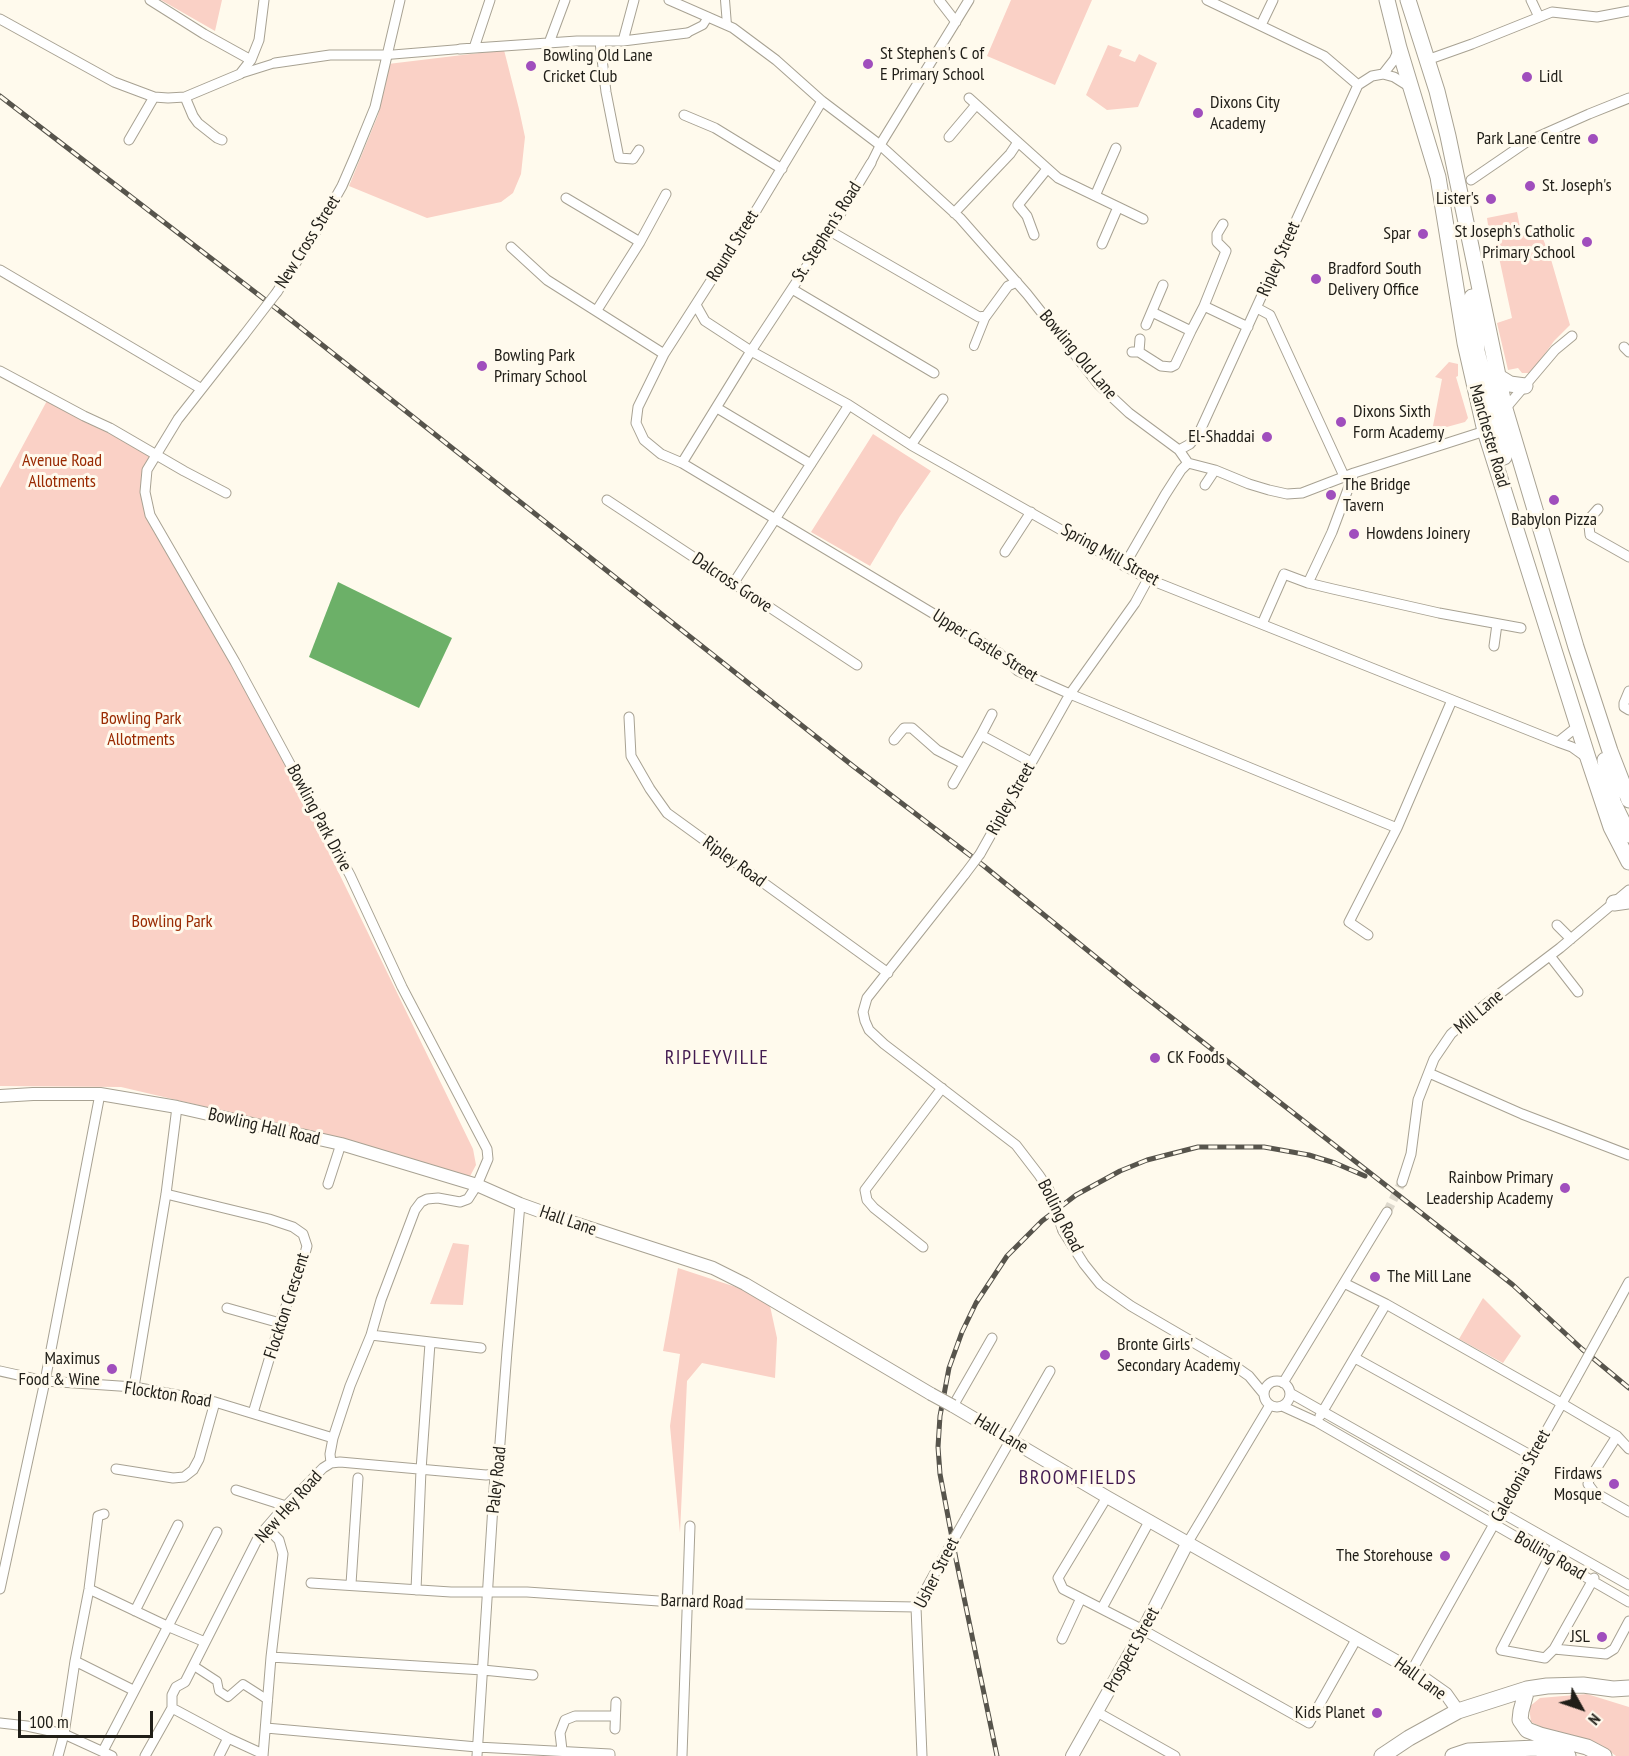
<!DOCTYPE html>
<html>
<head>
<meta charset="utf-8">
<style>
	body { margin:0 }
	#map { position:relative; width:1629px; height:1756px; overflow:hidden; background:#fffaed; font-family:"PT Sans Narrow",sans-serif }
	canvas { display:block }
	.north { position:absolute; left:1551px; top:1678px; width:60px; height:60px; -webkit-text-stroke:4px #fffaed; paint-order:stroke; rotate:130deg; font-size:16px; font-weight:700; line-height:24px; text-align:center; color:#201e18 }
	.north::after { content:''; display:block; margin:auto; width:21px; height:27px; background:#201e18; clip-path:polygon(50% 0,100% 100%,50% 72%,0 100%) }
	.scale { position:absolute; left:18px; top:1711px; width:135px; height:27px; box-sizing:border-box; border:3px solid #201e18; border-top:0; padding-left:8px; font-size:18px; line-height:21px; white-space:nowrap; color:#201e18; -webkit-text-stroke:4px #fffaed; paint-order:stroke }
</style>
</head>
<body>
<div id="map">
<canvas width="1629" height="1756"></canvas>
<div class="north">N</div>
<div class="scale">100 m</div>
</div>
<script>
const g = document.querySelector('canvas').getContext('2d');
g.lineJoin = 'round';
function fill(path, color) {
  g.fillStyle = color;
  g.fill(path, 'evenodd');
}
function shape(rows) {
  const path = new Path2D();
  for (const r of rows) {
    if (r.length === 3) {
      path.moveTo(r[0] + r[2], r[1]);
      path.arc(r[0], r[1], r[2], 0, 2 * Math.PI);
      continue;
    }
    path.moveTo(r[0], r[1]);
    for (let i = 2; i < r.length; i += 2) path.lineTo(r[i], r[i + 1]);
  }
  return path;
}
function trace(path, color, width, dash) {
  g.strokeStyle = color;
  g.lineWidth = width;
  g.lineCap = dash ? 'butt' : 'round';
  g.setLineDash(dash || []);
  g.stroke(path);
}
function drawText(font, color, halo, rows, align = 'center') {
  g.font = font + ' "PT Sans Narrow",sans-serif';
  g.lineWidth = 6;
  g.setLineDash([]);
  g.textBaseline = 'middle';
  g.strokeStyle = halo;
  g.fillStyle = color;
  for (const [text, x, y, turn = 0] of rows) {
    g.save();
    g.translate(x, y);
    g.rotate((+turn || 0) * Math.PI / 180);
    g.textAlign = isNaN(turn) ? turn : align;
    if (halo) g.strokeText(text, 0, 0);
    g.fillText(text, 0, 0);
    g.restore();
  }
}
fill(shape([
	[161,0,222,0,215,31],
	[1011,0,1092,0,1055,85,987,56],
	[1108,45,1122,50,1119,56,1135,62,1139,54,1157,63,1138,107,1107,110,1086,95],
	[504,50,519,109,525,137,521,174,513,193,501,202,427,218,349,186,378,115,388,64],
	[1517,212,1521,232,1539,229,1550,256,1570,325,1554,341,1534,369,1529,373,1522,373,1518,368,1508,370,1497,323,1512,318,1494,234,1488,225,1487,218],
	[1449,362,1458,364,1458,376,1456,377,1468,418,1465,422,1432,431,1442,379,1435,377],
	[49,397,156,454,147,471,150,515,248,686,473,1149,476,1165,468,1180,356,1142,121,1087,0,1086,0,488],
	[873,434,931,471,900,516,870,566,811,532],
	[453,1243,469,1245,463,1305,430,1304],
	[678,1268,742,1289,770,1306,777,1338,775,1378,702,1363,687,1381,680,1533,670,1426,680,1354,663,1351],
	[1483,1298,1521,1336,1503,1363,1459,1339],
	[1587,1694,1629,1707,1629,1756,1616,1756,1603,1746,1585,1739,1546,1729,1531,1722,1529,1707,1540,1698]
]), '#fad1c6');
fill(shape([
	[338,582,452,638,419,708,309,657]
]), '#6cb068');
trace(shape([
	[1387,1212,1402,1182]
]), '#ded9cd', 9, [9, 4.5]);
const pedestrian = shape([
	[725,0,727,25],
	[687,33,703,25,708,17],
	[387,55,460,49],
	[240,74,275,63],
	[871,163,880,145],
	[974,346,986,316],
	[194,1666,217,1681,219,1691,228,1697,243,1684,268,1700]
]);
const minor = shape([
	[150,0,204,34,251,60],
	[669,0,733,28,776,60,822,101,880,145,960,218,1027,294,1099,385,1129,413,1179,450,1188,463,1215,470,1249,484,1269,490,1287,494,1302,493,1354,473,1485,431,1487,429],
	[939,0,956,22],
	[1207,0,1324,56,1358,85],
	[1531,0,1539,17],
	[0,19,114,82,154,97,168,98,185,97,240,74,251,60,259,40,264,0],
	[1261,25,1273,0],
	[623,41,634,0],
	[600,42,606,92,619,158,633,159,639,150],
	[549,43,565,0],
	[474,48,490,0],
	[460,49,577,41,623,41,687,33],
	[1427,60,1472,44,1552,12,1597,17,1629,11],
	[275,63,330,55,387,55],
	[1383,74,1394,60,1399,49],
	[185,97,193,116,198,123,217,138,222,140],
	[969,98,1058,178,1143,219],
	[822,101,757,209,664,354,638,407,636,423,644,440,661,454,682,463,999,653,1018,671,1070,694,1397,828],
	[684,115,715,128,782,169],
	[949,137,976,105],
	[129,140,154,97],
	[880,145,969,0],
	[1471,180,1528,141,1589,114,1629,98],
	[1095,196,1116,148],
	[566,198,640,242],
	[954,213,1010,154,1018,142],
	[830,231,979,317,986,316,1008,286,1017,282],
	[1034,235,1027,216,1018,205,1047,169],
	[1102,244,1118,207],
	[511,247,547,280,664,354],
	[0,270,200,388],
	[792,289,934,373],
	[277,292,320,225,342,186,355,156,375,107,400,0],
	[696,305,705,321,751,351,849,405,911,445,1148,579,1558,742],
	[1204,306,1226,251,1217,242,1217,234,1223,224],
	[1257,308,1270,315,1344,476],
	[597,310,640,242,666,194],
	[1152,312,1191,331,1204,306,1248,327],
	[1146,325,1163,285],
	[244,335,178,419,147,470,145,492,150,515,235,662,350,875,402,987,487,1149,488,1159,477,1185,468,1199,460,1202,438,1198,427,1199,421,1202,415,1210,381,1300,371,1335,350,1386,333,1438,330,1454,331,1463],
	[1624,347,1629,352],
	[1132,352,1139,352,1161,366,1171,367,1175,365,1191,331],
	[1139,352,1140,339],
	[0,371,84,416,110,428,184,471,226,493],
	[717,408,811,464],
	[1505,409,1555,350,1572,336],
	[911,445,943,399],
	[1179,450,1190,444,1199,433,1358,85,1372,76,1383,74,1394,77,1410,87],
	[682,463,751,351,830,231,871,163],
	[1205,485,1215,470],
	[607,500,857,665],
	[1598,509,1590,518,1589,526,1590,535,1629,557],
	[1005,552,1031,512],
	[1124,566,1165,495,1181,470,1188,463],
	[1308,583,1332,532,1354,473],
	[733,584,849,405],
	[1262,624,1284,574,1308,583,1333,589,1439,613,1521,628],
	[1494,646,1497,624],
	[1629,691,1624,703,1624,707,1629,710],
	[629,717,631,756,650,789,667,813,888,973],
	[1578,726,1558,742,1572,747,1586,757],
	[981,735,992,714],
	[894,740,904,728,912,728,937,750,964,764],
	[953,784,981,735,1031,762],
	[980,854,1070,694,1135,603,1148,579],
	[965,874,867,998,863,1012,865,1021,869,1030,884,1044,1016,1145,1039,1175,1049,1190,1052,1200],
	[1557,925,1571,939],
	[1368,935,1349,922,1397,828,1452,700],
	[1550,956,1578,992],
	[1429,1073,1522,1114,1629,1155],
	[1402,1182,1411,1154,1418,1100,1434,1059,1451,1034,1477,1011,1560,948,1629,890],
	[328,1184,341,1144],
	[166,1194,269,1219,293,1227,303,1234,307,1246,304,1257,280,1323,253,1413],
	[1063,1231,1084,1264,1100,1284,1131,1306,1239,1369,1249,1376,1263,1393],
	[923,1247,874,1208,867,1200,865,1190,942,1088],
	[1344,1283,1386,1304,1561,1403,1617,1436,1629,1449],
	[227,1308,280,1323],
	[1612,1313,1629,1282],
	[371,1335,481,1348],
	[1355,1358,1532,1456],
	[0,1371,45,1381,134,1387,215,1402,333,1438],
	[1277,1394,13],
	[1283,1383,1387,1212],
	[134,1387,166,1194,177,1107],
	[1290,1393,1629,1585],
	[953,1406,992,1338],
	[1282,1406,1317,1422,1629,1602],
	[1320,1416,1386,1304],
	[1617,1436,1589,1480,1588,1484,1594,1492,1629,1512],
	[116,1469,173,1478,184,1477,193,1470,199,1459,215,1402],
	[236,1490,286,1506],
	[1107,1497,1058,1578,1063,1589,1143,1630,1309,1723,1357,1638],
	[967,1516,1050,1371],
	[1188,1542,1270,1405],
	[1556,1544,1501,1650,1545,1658,1554,1649,1606,1654,1614,1649,1629,1621],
	[311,1583,451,1592,527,1592,688,1603,916,1607],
	[351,1584,358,1478],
	[0,1589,45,1381,100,1094],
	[89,1589,167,1626,205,1642],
	[416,1590,421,1470,430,1343],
	[1102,1608,1150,1520],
	[135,1611,178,1525],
	[1062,1639,1081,1598],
	[1554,1649,1594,1578],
	[271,1657,483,1670,533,1675],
	[75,1661,133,1690],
	[1412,1670,1575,1380],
	[172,1708,228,1738,263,1754],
	[1097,1712,1175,1756],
	[0,1723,27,1726,64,1734,112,1756],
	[266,1728,477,1747,610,1754,610,1756],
	[615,1729,616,1702],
	[562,1750,560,1733,565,1720,575,1716,615,1716],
	[103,1751,217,1532],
	[58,1756,64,1734,75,1661,89,1589,98,1516,104,1514],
	[145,1756,172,1708,172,1695,176,1687,185,1682,259,1536,278,1514,323,1468,331,1463,340,1462,486,1475,495,1474],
	[219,1756,228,1738],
	[263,1756,271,1657,283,1554,279,1540,267,1528],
	[477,1756,495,1474,498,1469,507,1351,520,1204],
	[682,1756,690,1526],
	[922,1756,916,1607,942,1560]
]);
const tertiary = shape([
	[0,1096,33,1094,100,1094,177,1107,341,1144,477,1185,520,1204,559,1218,713,1268,745,1284,931,1394],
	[953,1406,1107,1497,1412,1670,1446,1694,1458,1711],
	[1072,1756,1143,1630,1188,1542]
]);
const primary = shape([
	[1387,0,1399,48,1438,177,1465,343,1485,431,1588,758,1611,827,1629,862],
	[1408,0,1437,91,1448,136,1505,409,1576,647,1610,751,1629,800],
	[1472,297,1477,351,1489,398,1490,410,1487,426],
	[1497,376,1510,384,1525,386],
	[1504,457,1498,431,1505,409],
	[1605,760,1613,802,1629,835],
	[1614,903,1629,901],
	[1527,1689,1521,1711,1520,1720,1527,1730,1540,1735,1587,1747,1604,1756],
	[1382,1756,1409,1738,1458,1711,1527,1689,1547,1686,1583,1685,1613,1689,1629,1688],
	[1453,1756,1468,1751,1536,1748,1568,1756]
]);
trace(pedestrian, '#a8a293', 10);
trace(minor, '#a8a293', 11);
trace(tertiary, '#a8a293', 14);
trace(primary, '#a8a293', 17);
trace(pedestrian, '#fff', 8);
trace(minor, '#fff', 9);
trace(tertiary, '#fff', 12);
trace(primary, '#fff', 15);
const rail = shape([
	[0,96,277,309,853,766,984,866,1135,989,1489,1266,1513,1285,1582,1349,1629,1388],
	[997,1756,956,1559,940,1474,938,1447,940,1416,949,1368,962,1332,976,1303,1007,1256,1042,1221,1076,1195,1120,1171,1147,1160,1198,1147,1264,1147,1309,1155,1335,1163,1365,1176]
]);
trace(rail, '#57544c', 5);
trace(rail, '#fffaed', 3, [9]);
const minorBridge = shape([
	[244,335,277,292],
	[965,874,980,854],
	[1052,1200,1063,1231],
	[1575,1380,1612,1313],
	[942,1560,967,1516]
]);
const tertiaryBridge = shape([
	[931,1394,953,1406]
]);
trace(minorBridge, '#a8a293', 11, []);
trace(tertiaryBridge, '#a8a293', 14, []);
trace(minorBridge, '#fff', 9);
trace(tertiaryBridge, '#fff', 12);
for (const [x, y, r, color] of [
	[868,64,6,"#a04ebd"],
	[531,66,6,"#a04ebd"],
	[1527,77,6,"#a04ebd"],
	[1198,113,6,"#a04ebd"],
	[1593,139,6,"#a04ebd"],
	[1530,186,6,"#a04ebd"],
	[1491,199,6,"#a04ebd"],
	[1423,234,6,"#a04ebd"],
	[1587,242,6,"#a04ebd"],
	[1316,279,6,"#a04ebd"],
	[482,366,6,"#a04ebd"],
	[1341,422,6,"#a04ebd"],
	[1267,437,6,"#a04ebd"],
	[1331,495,6,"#a04ebd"],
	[1554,500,6,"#a04ebd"],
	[1354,534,6,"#a04ebd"],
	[1155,1058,6,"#a04ebd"],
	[1565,1188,6,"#a04ebd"],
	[1375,1277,6,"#a04ebd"],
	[1105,1355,6,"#a04ebd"],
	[112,1369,6,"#a04ebd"],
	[1614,1484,6,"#a04ebd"],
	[1445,1556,6,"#a04ebd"],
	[1602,1637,6,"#a04ebd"],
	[1377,1713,6,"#a04ebd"]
]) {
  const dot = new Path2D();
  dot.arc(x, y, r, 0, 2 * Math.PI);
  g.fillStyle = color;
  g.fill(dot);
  trace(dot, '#fffaed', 2);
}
drawText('18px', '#201e18', '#fffaed', [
	["St Stephen's C of",880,54],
	["E Primary School",880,75],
	["Bowling Old Lane",543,56],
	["Cricket Club",543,77],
	["Lidl",1539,77],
	["Dixons City",1210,103],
	["Academy",1210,124],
	["Park Lane Centre",1581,139,"right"],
	["St. Joseph's",1542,186],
	["Lister's",1479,199,"right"],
	["St Joseph's Catholic",1575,232,"right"],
	["Primary School",1575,253,"right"],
	["Spar",1411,234,"right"],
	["Bradford South",1328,269],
	["Delivery Office",1328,290],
	["Bowling Park",494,356],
	["Primary School",494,377],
	["Dixons Sixth",1353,412],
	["Form Academy",1353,433],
	["El-Shaddai",1255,437,"right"],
	["The Bridge",1343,485],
	["Tavern",1343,506],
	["Babylon Pizza",1554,520,"center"],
	["Howdens Joinery",1366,534],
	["CK Foods",1167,1058],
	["Rainbow Primary",1553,1178,"right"],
	["Leadership Academy",1553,1199,"right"],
	["The Mill Lane",1387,1277],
	["Bronte Girls'",1117,1345],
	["Secondary Academy",1117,1366],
	["Maximus",100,1359,"right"],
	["Food & Wine",100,1380,"right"],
	["Firdaws",1602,1474,"right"],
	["Mosque",1602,1495,"right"],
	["The Storehouse",1433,1556,"right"],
	["JSL",1590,1637,"right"],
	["Kids Planet",1365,1713,"right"]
], 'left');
drawText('18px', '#201e18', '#fffaed', [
	["St. Stephen's Road",827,232,-58],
	["New Cross Street",308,242,-58],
	["Round Street",733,246,-58],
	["Ripley Street",1279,259,-66],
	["Bowling Old Lane",1078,355,50],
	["Manchester Road",1489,436,74],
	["Spring Mill Street",1110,555,29],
	["Dalcross Grove",732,583,34],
	["Upper Castle Street",985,646,32],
	["Ripley Street",1011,799,-61],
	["Bowling Park Drive",319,818,62],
	["Ripley Road",734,862,36],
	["Mill Lane",1479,1012,-40],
	["Bowling Hall Road",264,1127,13],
	["Bolling Road",1060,1216,63],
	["Hall Lane",568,1221,19],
	["Flockton Crescent",287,1306,-72],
	["Flockton Road",168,1395,9],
	["Hall Lane",1001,1434,31],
	["Caledonia Street",1521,1476,-61],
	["Paley Road",497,1480,-84],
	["New Hey Road",289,1507,-48],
	["Bolling Road",1550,1556,30],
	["Usher Street",937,1573,-63],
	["Barnard Road",702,1602,2],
	["Prospect Street",1132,1650,-61],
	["Hall Lane",1420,1679,36]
]);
drawText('18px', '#992a02', '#fffaed', [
	["Avenue Road",62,461],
	["Allotments",62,482],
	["Bowling Park",141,719],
	["Allotments",141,740],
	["Bowling Park",172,922]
]);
g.letterSpacing = '1.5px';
drawText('20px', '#431b51', '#fffaed', [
	["RIPLEYVILLE",717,1058],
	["BROOMFIELDS",1078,1478]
]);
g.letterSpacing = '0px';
</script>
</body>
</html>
